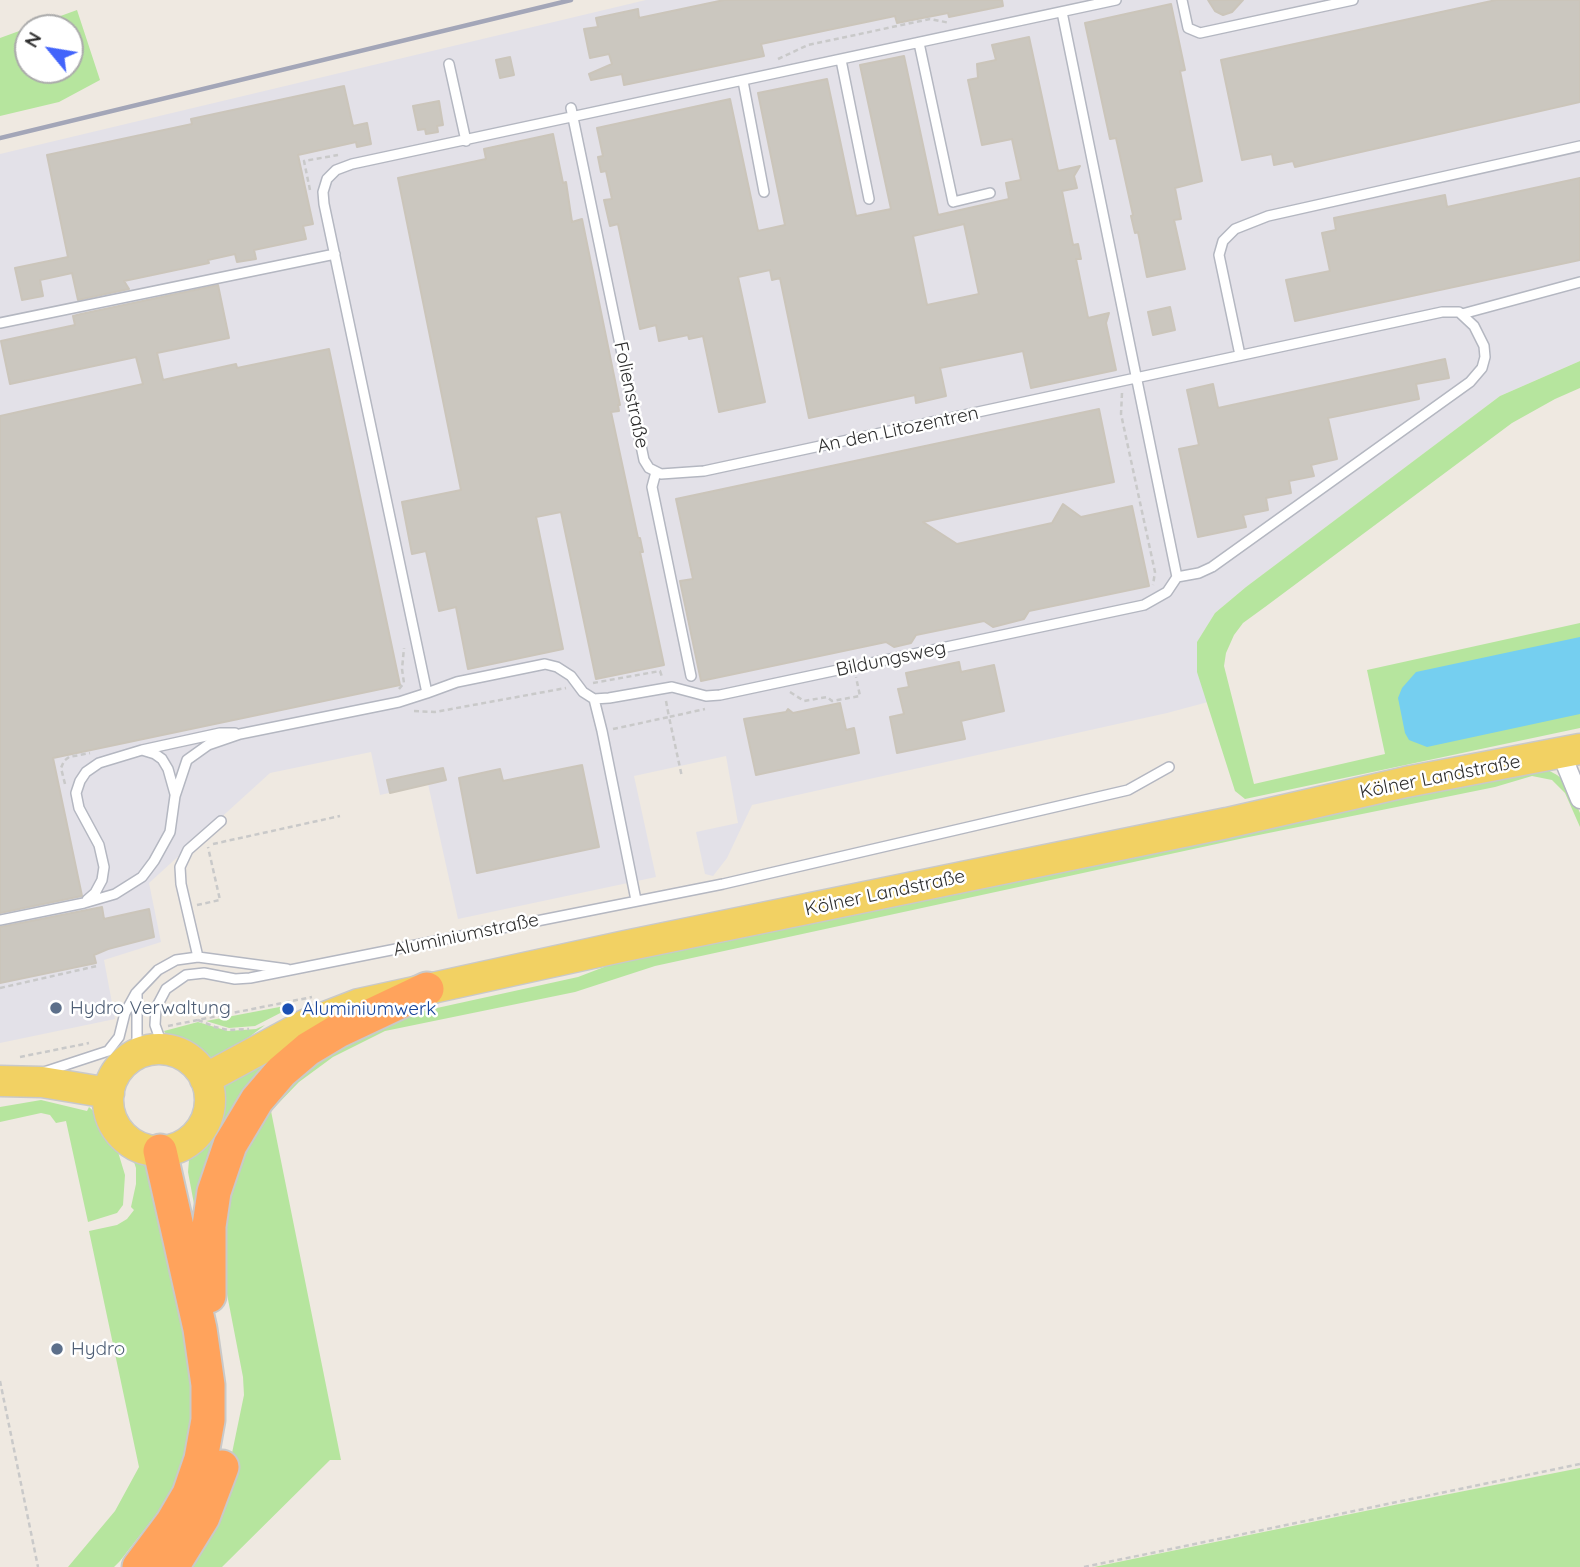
<!DOCTYPE html>
<html>
<head>
<meta charset="utf-8">
<style>
	body { margin:0 }
	#map { position:relative; width:1580px; height:1567px; overflow:hidden; background:#efe9e1; font-family:Quicksand,sans-serif }
	canvas { display:block }
	.north { position:absolute; left:14px; top:14px; width:70px; height:70px; box-sizing:border-box; background:#fff; border:2px solid #ababab; border-radius:50%; rotate:300deg; font-size:19px; font-weight:700; line-height:28px; text-align:center; color:#2e2e2e }
	.north::after { content:''; display:block; margin:auto; width:24px; height:32px; background:#4264fb; clip-path:polygon(50% 0,100% 100%,50% 72%,0 100%) }
</style>
</head>
<body>
<div id="map">
<canvas width="1580" height="1567"></canvas>
<div class="north">N</div>
</div>
<script>
const g = document.querySelector('canvas').getContext('2d');
g.lineJoin = 'round';
function fill(path, color) {
  g.fillStyle = color;
  g.fill(path, 'evenodd');
}
function shape(rows) {
  const path = new Path2D();
  for (const r of rows) {
    if (r.length === 3) {
      path.moveTo(r[0] + r[2], r[1]);
      path.arc(r[0], r[1], r[2], 0, 2 * Math.PI);
      continue;
    }
    path.moveTo(r[0], r[1]);
    for (let i = 2; i < r.length; i += 2) path.lineTo(r[i], r[i + 1]);
  }
  return path;
}
function trace(path, color, width, dash) {
  g.strokeStyle = color;
  g.lineWidth = width;
  g.lineCap = dash ? 'butt' : 'round';
  g.setLineDash(dash || []);
  g.stroke(path);
}
function drawText(font, color, halo, rows, align = 'center') {
  g.font = font + ' Quicksand,sans-serif';
  g.lineWidth = 5;
  g.setLineDash([]);
  g.textBaseline = 'middle';
  g.strokeStyle = halo;
  g.fillStyle = color;
  for (const [text, x, y, turn = 0] of rows) {
    g.save();
    g.translate(x, y);
    g.rotate((+turn || 0) * Math.PI / 180);
    g.textAlign = isNaN(turn) ? turn : align;
    if (halo) g.strokeText(text, 0, 0);
    g.fillText(text, 0, 0);
    g.restore();
  }
}
fill(shape([
	[646,0,1580,0,1580,361,1500,396,1246,587,1215,613,1197,642,1208,702,1167,713,752,805,727,858,713,876,705,874,696,832,738,823,726,756,634,776,656,877,458,919,428,784,380,795,371,752,270,773,149,883,161,942,104,960,115,1019,0,1043,0,154]
]), '#e3e1e8');
fill(shape([
	[77,10,100,80,59,102,0,116,0,38],
	[28,28,70,28,70,70,28,70],
	[1580,361,1580,388,1555,399,1512,423,1265,607,1243,623,1234,635,1226,653,1224,666,1254,784,1385,754,1367,670,1580,623,1580,728,1245,799,1235,791,1197,672,1197,642,1215,613,1246,587,1500,396],
	[1546,769,1557,775,1567,783,1580,813,1580,827,1565,793,1552,780,1532,776,1495,787,1244,838,655,966,575,992,385,1031,333,1057,299,1082,271,1111,341,1460,330,1460,222,1567,189,1567,225,1487,244,1395,243,1377,221,1263,231,1166,298,1068,396,1017,578,977,625,959,1422,791],
	[290,1005,290,1008,255,1026,229,1028,206,1021],
	[198,1022,228,1031,256,1029,265,1025,227,1054,212,1058,200,1057,170,1040,164,1031],
	[309,1038,282,1063,200,1236,188,1172,189,1160,216,1122,218,1098,224,1086],
	[41,1100,87,1111,89,1107,103,1120,115,1142,125,1175,123,1205,117,1213,88,1222,66,1121,56,1123,50,1115,41,1113,0,1122,0,1107],
	[132,1156,150,1162,158,1171,194,1392,193,1426,180,1477,169,1498,120,1561,114,1567,68,1567,115,1511,139,1467,89,1231,117,1225,127,1219,134,1210,131,1207,136,1184,136,1168],
	[1580,1468,1580,1567,1094,1567,1404,1503]
]), '#b6e59e');
fill(shape([
	[1580,637,1580,714,1427,747,1409,740,1405,733,1398,698,1402,688,1416,672]
]), '#75cff0');
const building = shape([
	[724,0,1002,0,1003,6,949,17,948,13,897,23,895,16,761,44,764,56,624,85,622,74,591,80,589,74,612,64,609,54,590,58,584,29,598,27,596,18,638,9,639,18,724,0],
	[1208,0,1243,0,1232,12,1223,15,1215,11,1208,0],
	[1496,0,1580,0,1580,102,1295,167,1293,161,1274,165,1272,154,1242,160,1221,60,1496,0],
	[1171,4,1185,70,1180,71,1202,181,1175,188,1181,219,1174,220,1185,269,1147,277,1138,232,1135,233,1131,216,1133,215,1116,138,1110,139,1085,23,1171,4],
	[1029,37,1058,171,1080,166,1074,176,1077,188,1062,191,1073,245,1078,244,1081,259,1076,259,1088,318,1109,313,1106,323,1116,370,1031,388,1023,351,940,368,946,396,916,403,915,395,809,418,780,278,772,280,770,270,738,277,765,402,719,412,703,336,689,339,688,335,659,341,656,325,640,329,618,224,610,226,604,200,612,199,606,171,601,172,598,157,603,156,597,128,730,99,758,231,785,225,758,93,827,79,856,216,891,209,860,65,904,56,938,215,1009,199,1006,183,1021,180,1012,139,982,145,968,80,978,78,977,64,996,60,992,45,1029,37],
	[964,224,979,294,927,305,913,236,964,224],
	[510,57,514,75,500,78,496,60,510,57],
	[344,86,353,126,367,123,371,144,357,147,356,142,298,155,313,224,303,226,306,239,254,250,256,259,237,262,235,254,208,260,209,263,124,281,129,289,78,300,72,273,40,280,43,296,22,300,15,268,68,257,47,155,192,124,191,119,344,86],
	[439,101,443,125,437,126,438,132,426,134,425,129,418,130,413,106,439,101],
	[553,134,563,183,566,182,572,222,582,219,620,405,618,405,619,411,611,412,638,538,640,538,643,552,640,552,664,665,596,679,561,512,536,517,563,649,468,669,456,607,439,611,426,551,412,554,402,502,461,490,398,178,486,159,484,149,553,134],
	[1580,178,1580,260,1295,321,1286,280,1330,271,1322,233,1336,230,1334,218,1445,195,1447,207,1580,178],
	[218,285,229,338,157,353,163,380,236,364,237,368,329,349,400,685,53,758,82,896,0,913,0,416,143,384,136,357,10,384,1,341,75,325,73,316,81,314,218,285],
	[1170,307,1175,330,1153,335,1148,312,1170,307],
	[1445,359,1449,378,1416,384,1419,399,1328,418,1337,459,1311,465,1314,476,1289,481,1291,493,1266,498,1268,510,1243,515,1246,527,1198,537,1179,449,1199,445,1187,390,1213,384,1218,408,1445,359],
	[1099,409,1114,482,923,522,957,544,1052,523,1063,504,1081,517,1132,506,1149,586,1029,611,1024,619,993,627,984,621,916,635,911,643,894,647,886,642,701,681,680,581,693,579,676,499,1099,409],
	[959,662,961,672,994,665,1004,711,961,721,965,739,897,753,890,717,904,714,898,689,909,687,906,673,959,662],
	[840,703,846,730,854,728,859,753,756,775,744,719,786,712,788,709,793,713,840,703],
	[582,765,599,847,477,873,459,778,500,769,503,781,582,765],
	[443,768,446,780,390,793,387,780,443,768],
	[102,907,104,919,149,909,154,937,108,949,94,955,96,963,0,983,0,927,102,907]
]);
fill(building, '#cbc7bf');
trace(building, '#cbc5ba', 2);
const lane = shape([
	[1182,0,1188,28,1200,33,1353,0],
	[1062,12,1177,577],
	[919,43,953,202,990,193],
	[841,60,869,199],
	[449,64,466,141],
	[743,81,764,192],
	[571,108,644,460,649,468,661,474,704,471,1442,312,1459,312,1474,326,1484,346,1485,357,1482,368,1470,382,1212,567,1199,573,1177,577],
	[1462,314,1580,282],
	[0,323,335,254],
	[1240,355,1219,255,1223,241,1235,229,1268,216,1580,146],
	[656,472,652,487,691,676],
	[594,699,609,698,672,687,706,696,720,695,1144,605,1167,592,1177,577],
	[142,750,155,754,162,759,168,769,175,794],
	[87,900,95,893,102,880,104,867,99,845,79,808,76,793,80,781,86,772,99,763,142,750,220,733,235,733],
	[636,900,602,731,594,699,583,692,571,676,557,667,545,664,457,682,427,693,324,204,323,192,327,179,336,170,352,164,1116,0],
	[0,920,84,903,115,894,142,877,154,861,170,832,175,796,187,760,208,745,240,734,399,702,427,693],
	[198,957,181,884,180,867,188,850,221,821],
	[164,1050,155,1025,156,1008,166,989,186,975,204,973,235,979,250,978,723,884,1128,790,1169,767],
	[137,1054,137,992,158,970,176,960,198,957,287,969],
	[41,1073,108,1051,119,1037,125,1013,136,993]
]);
const street = shape([
	[1561,753,1580,799]
]);
const primary = shape([
	[159,1100,51],
	[205,1079,305,1025,359,1004,625,946,1227,823,1406,782,1580,749],
	[0,1081,42,1082,109,1093]
]);
const highway = shape([
	[209,1296,209,1226,214,1192,230,1145,257,1100,281,1072,308,1049,338,1031,427,989],
	[139,1567,172,1523,189,1494,201,1459,208,1420,208,1385,200,1329,160,1151],
	[172,1567,203,1517,222,1467]
]);
trace(lane, '#b4b7c1', 12);
trace(street, '#b4b7c1', 21);
trace(primary, '#c9c9c9', 33);
trace(highway, '#c9c9c9', 37);
trace(shape([
	[778,59,808,45,930,19,950,23],
	[310,190,304,161,338,155],
	[1122,393,1121,414,1155,572,1153,585],
	[593,683,660,671,662,677],
	[399,689,404,683,402,669,404,648],
	[790,692,804,701,827,697,832,701,860,696,856,677],
	[666,701,669,717,705,709],
	[414,711,435,712,566,688],
	[613,729,669,717,682,777],
	[65,784,61,768,64,761,69,757,90,753],
	[213,844,340,816],
	[197,905,220,900,208,847],
	[0,988,97,966],
	[198,1020,215,1027,228,1030,249,1029],
	[168,1026,312,997],
	[20,1057,89,1043],
	[0,1381,38,1567],
	[1084,1567,1580,1464]
]), '#c9c9c9', 2.5, [5, 3.5]);
trace(lane, '#fff', 9);
trace(street, '#fff', 18);
trace(primary, '#f2d163', 30);
trace(highway, '#ffa35c', 33);
trace(shape([
	[0,138,571,0]
]), '#a3a6b8', 4.5);
for (const [x, y, r, color] of [
	[56,1008,7,"#5c6f8a"],
	[288,1009,7,"#1a4fb4"],
	[57,1349,7,"#5c6f8a"]
]) {
  const dot = new Path2D();
  dot.arc(x, y, r, 0, 2 * Math.PI);
  g.fillStyle = color;
  g.fill(dot);
  trace(dot, '#fff', 2.5);
}
drawText('19px', '#2e2e2e', '#fff', [
	["Folienstraße",631,395,78],
	["An den Litozentren",898,430,-12],
	["Bildungsweg",891,659,-12],
	["Kölner Landstraße",1440,777,-11],
	["Kölner Landstraße",885,893,-12],
	["Aluminiumstraße",466,935,-12]
]);
drawText('19px', '#4e5e75', '#fff', [
	["Hydro Verwaltung",70,1008],
	["Hydro",71,1349]
], 'left');
drawText('19px', '#164399', '#fff', [
	["Aluminiumwerk",302,1009]
], 'left');
</script>
</body>
</html>
